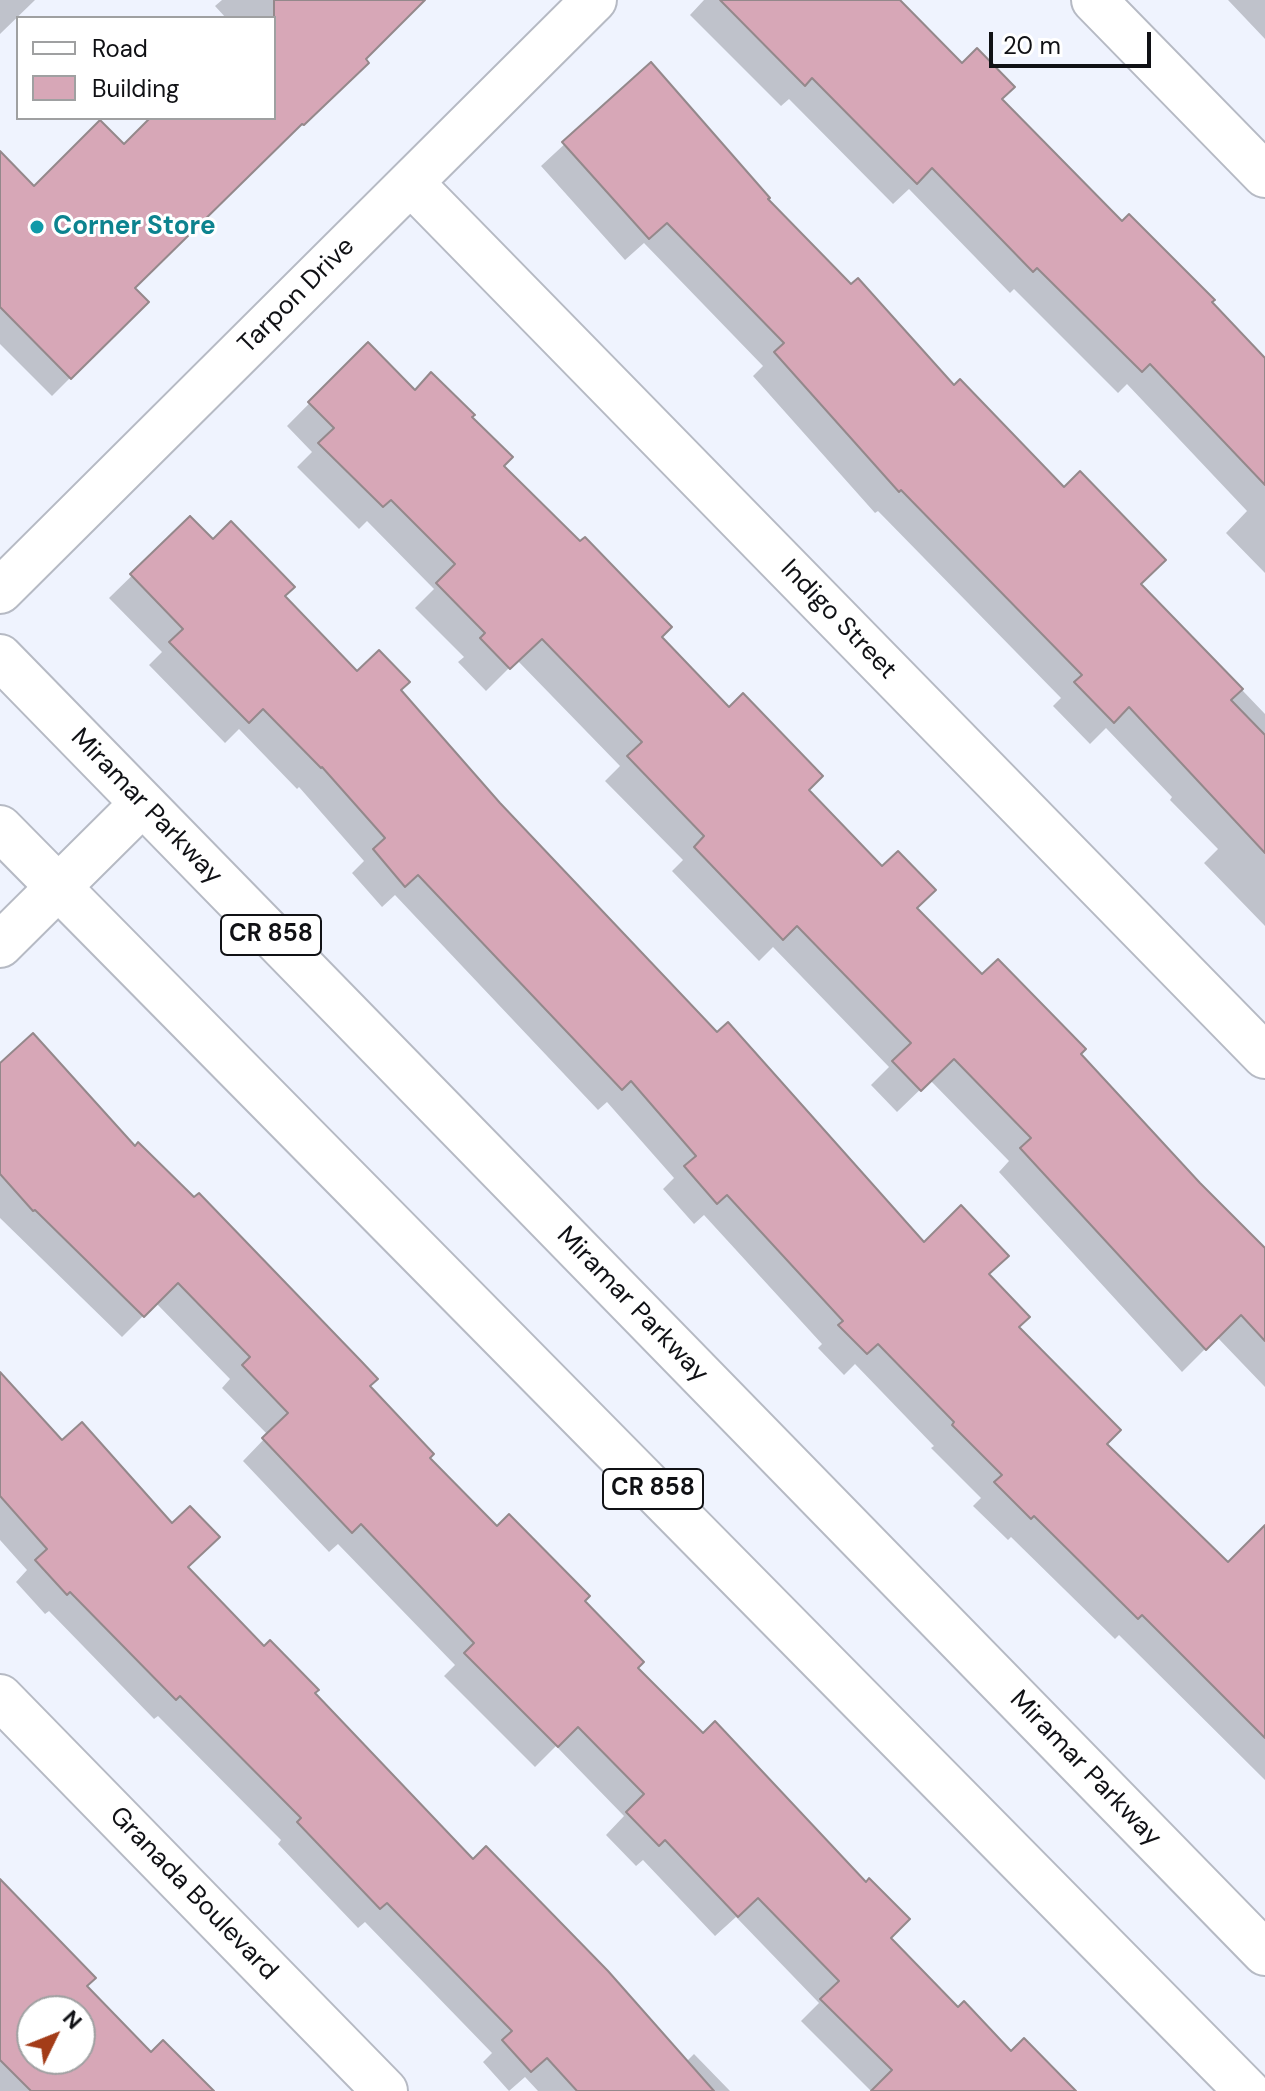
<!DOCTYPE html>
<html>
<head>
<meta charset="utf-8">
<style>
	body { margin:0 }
	#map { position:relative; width:1265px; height:2091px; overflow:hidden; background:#eff3fe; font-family:"DM Sans",sans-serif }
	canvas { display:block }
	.legend { position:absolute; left:16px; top:16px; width:260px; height:104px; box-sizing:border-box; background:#fff; border:2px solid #9fa0a1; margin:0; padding:10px 14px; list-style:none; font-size:24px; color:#101115 }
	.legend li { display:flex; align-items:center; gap:16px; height:40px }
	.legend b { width:40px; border:2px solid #9fa0a1 }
	.north { position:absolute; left:16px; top:1995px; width:80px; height:80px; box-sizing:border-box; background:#fff; border:2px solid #9fa0a1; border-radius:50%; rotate:47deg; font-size:22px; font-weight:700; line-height:32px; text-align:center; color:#101115 }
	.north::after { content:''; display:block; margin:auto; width:28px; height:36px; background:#a33c18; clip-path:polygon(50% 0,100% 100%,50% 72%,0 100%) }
	.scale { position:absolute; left:989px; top:32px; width:162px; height:36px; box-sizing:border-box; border:4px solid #101115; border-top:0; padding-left:10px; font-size:24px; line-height:28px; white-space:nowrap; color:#101115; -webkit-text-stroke:6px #fff; paint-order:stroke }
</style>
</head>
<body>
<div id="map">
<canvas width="1265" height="2091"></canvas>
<ul class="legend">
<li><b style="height:10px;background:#fff"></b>Road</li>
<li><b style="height:22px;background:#d7a7b7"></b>Building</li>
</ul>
<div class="north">N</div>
<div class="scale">20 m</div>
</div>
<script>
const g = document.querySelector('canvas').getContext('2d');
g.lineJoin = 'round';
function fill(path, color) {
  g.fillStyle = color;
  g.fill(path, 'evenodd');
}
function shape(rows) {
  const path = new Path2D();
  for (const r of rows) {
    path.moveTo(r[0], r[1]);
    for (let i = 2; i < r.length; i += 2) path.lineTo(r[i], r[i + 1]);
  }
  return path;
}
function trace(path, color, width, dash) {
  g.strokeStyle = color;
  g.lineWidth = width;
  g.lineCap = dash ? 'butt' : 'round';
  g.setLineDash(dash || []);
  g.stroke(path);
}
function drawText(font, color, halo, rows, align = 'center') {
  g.font = font + ' "DM Sans",sans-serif';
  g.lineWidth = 6;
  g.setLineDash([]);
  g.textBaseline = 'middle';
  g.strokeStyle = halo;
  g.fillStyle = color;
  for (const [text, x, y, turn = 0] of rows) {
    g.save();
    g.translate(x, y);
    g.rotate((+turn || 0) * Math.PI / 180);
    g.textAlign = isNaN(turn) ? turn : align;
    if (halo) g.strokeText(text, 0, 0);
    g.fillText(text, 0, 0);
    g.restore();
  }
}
fill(shape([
	[0,0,35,0,0,34],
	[222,0,422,0,363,59,366,63,133,288,146,302,52,396,0,344,0,154,34,189,124,147,153,118,274,118,274,18,226,18,215,6],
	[704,0,897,0,962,66,1000,99,1122,224,1209,302,1265,361,1265,573,1226,533,1247,511,1127,384,1118,393,1014,289,1010,293,909,189,893,204,789,99,781,106,690,15],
	[1228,0,1265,0,1265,39],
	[650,65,766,199,953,388,1265,714,1265,926,1204,863,1218,849,1170,800,1172,797,1106,728,1090,744,1053,706,1061,698,878,511,875,513,753,376,763,366,644,243,625,260,541,166],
	[367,345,414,392,469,417,502,466,915,908,982,977,1078,1054,1198,1185,1265,1251,1265,1387,1217,1337,1182,1372,999,1172,1009,1161,930,1080,897,1112,871,1085,889,1067,773,947,759,961,672,871,683,860,605,781,620,766,517,660,486,691,458,662,464,657,415,608,434,589,367,521,359,529,297,467,312,452,287,426],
	[190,519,213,542,282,597,357,674,399,690,498,804,717,1034,924,1244,986,1275,1017,1327,1104,1444,1228,1565,1265,1555,1265,1780,1119,1635,1115,1639,1011,1537,1008,1540,973,1506,981,1498,931,1448,934,1446,855,1364,844,1375,818,1348,822,1344,704,1215,694,1224,663,1189,674,1178,607,1102,598,1110,395,895,382,907,352,873,364,861,299,787,297,789,239,729,225,743,149,665,162,652,109,598],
	[0,1066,135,1149,368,1386,428,1458,497,1529,582,1601,635,1668,958,2009,1011,2054,1073,2091,871,2091,801,2021,819,2003,736,1917,715,1936,643,1860,636,1866,606,1835,624,1816,556,1746,535,1767,444,1676,455,1665,338,1544,329,1552,243,1461,268,1435,222,1388,230,1379,156,1303,122,1337,0,1218],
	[0,1375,62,1443,264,1649,312,1693,473,1862,686,2062,694,2054,730,2091,538,2091,525,2077,509,2091,483,2062,492,2053,365,1922,358,1928,278,1844,281,1840,158,1716,154,1719,49,1611,45,1614,16,1582,27,1570,0,1540],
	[0,1882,84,1986,151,2055,200,2091,0,2091],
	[32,2011,80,2011,80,2059,32,2059]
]), '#0003');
const building = shape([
	[274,0,425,0,366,59,369,63,304,125,302,124,135,288,149,302,71,379,0,307,0,151,34,186,100,120,124,144,150,118,274,118,274,0],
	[720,0,900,0,962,63,977,48,1015,87,1002,99,1122,221,1129,214,1215,300,1212,302,1265,358,1265,485,1150,364,1142,372,1037,268,1033,272,932,168,917,184,812,78,805,86,720,0],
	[651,62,770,198,768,199,851,284,858,278,954,385,960,379,1064,487,1080,471,1166,560,1141,584,1243,689,1231,700,1265,735,1265,853,1129,707,1114,723,1074,682,1082,675,901,490,899,492,774,352,784,343,667,223,649,239,562,142,651,62],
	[368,342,415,390,431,372,475,415,472,417,513,457,504,466,580,541,585,537,672,627,662,637,729,707,743,693,823,776,809,790,882,866,898,851,936,890,917,908,982,974,998,959,1086,1049,1081,1054,1200,1183,1265,1248,1265,1341,1241,1315,1206,1350,1020,1148,1031,1138,954,1059,921,1091,892,1061,911,1043,797,926,783,940,694,847,704,836,627,756,642,742,542,639,510,669,480,638,485,633,436,583,455,564,391,500,383,507,318,443,334,428,308,402,368,342],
	[190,516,213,539,231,521,295,587,285,596,357,671,379,650,410,682,401,690,500,803,717,1032,728,1022,924,1242,961,1205,1009,1256,989,1274,1030,1317,1019,1327,1121,1430,1107,1444,1228,1562,1265,1525,1265,1738,1142,1615,1138,1619,1034,1516,1031,1519,994,1482,1002,1475,952,1425,954,1422,878,1344,867,1354,838,1325,843,1321,727,1195,717,1204,684,1166,696,1156,631,1081,622,1090,418,875,405,887,373,849,385,838,322,767,321,768,263,709,249,723,169,642,183,629,130,574,190,516],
	[33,1033,135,1146,138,1142,194,1197,199,1193,362,1362,378,1379,370,1386,434,1454,430,1458,497,1526,509,1514,590,1596,585,1601,644,1662,638,1668,703,1733,715,1721,866,1882,869,1878,910,1919,891,1938,958,2007,964,2001,1011,2051,1024,2038,1076,2091,871,2091,892,2070,820,1999,839,1981,758,1898,738,1917,665,1840,659,1846,626,1812,644,1794,578,1727,558,1747,464,1653,474,1643,361,1524,352,1533,262,1438,288,1413,242,1365,250,1357,178,1283,144,1317,35,1210,33,1211,0,1174,0,1063,33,1033],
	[0,1372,62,1440,82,1422,172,1523,190,1506,220,1537,188,1567,264,1646,270,1640,319,1690,315,1693,473,1859,486,1846,608,1971,714,2091,577,2091,547,2058,531,2072,502,2040,512,2031,387,1903,380,1909,297,1822,301,1818,180,1696,176,1700,70,1592,67,1595,35,1560,47,1549,0,1496,0,1372],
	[0,1879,96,1978,87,1986,151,2052,163,2040,214,2091,31,2091,0,2060,0,1879],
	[32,2011,80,2011,80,2059,32,2059,32,2011]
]);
fill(building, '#d7a7b7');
trace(building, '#94888b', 2);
const street = shape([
	[1094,0,1265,175],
	[411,183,1265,1056],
	[0,591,594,0],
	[0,945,142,804],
	[0,1697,385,2091]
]);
const primary = shape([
	[0,657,1265,1953],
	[0,828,1247,2091]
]);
trace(street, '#b6bac4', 48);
trace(primary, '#b6bac4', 48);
trace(street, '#fff', 44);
trace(primary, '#fff', 44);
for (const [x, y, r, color] of [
	[37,227,8,"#0f9aa8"]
]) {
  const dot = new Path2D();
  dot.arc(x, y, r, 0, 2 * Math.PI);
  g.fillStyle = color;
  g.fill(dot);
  trace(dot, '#fff', 3);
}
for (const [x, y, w] of [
	[271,935,100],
	[653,1489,100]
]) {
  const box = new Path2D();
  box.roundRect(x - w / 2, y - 20, w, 40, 6);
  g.fillStyle = '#fff';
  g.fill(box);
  trace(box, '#101115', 2);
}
drawText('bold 24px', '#101115', null, [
	["CR 858",271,935],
	["CR 858",653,1489]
]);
drawText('bold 26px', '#0d838f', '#fff', [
	["Corner Store",53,227]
], 'left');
drawText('26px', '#101115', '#fff', [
	["Tarpon Drive",297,296,-45],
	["Indigo Street",838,620,46],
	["Miramar Parkway",146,807,46],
	["Miramar Parkway",632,1305,46],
	["Miramar Parkway",1085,1769,46],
	["Granada Boulevard",193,1894,46]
]);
</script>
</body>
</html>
